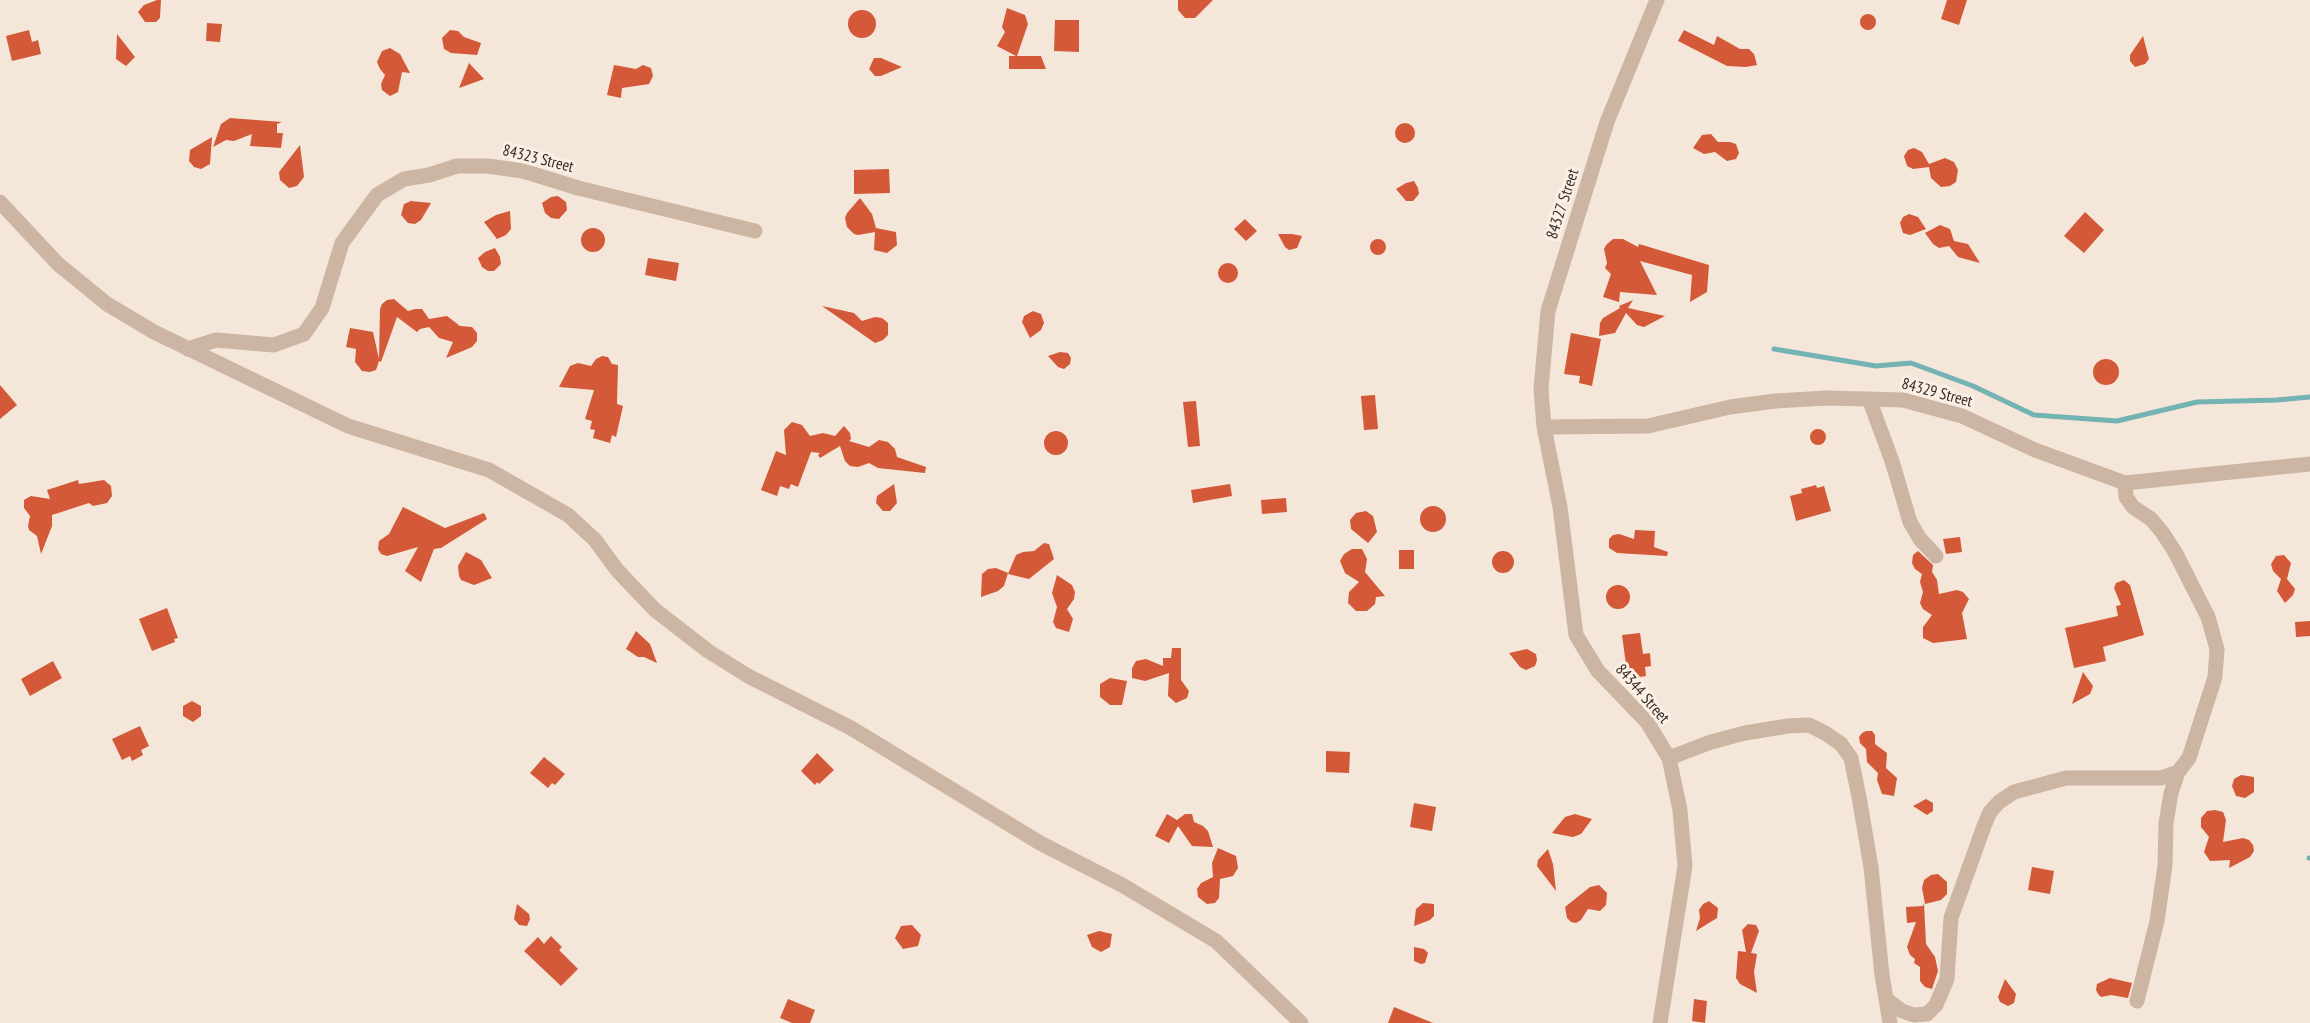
<!DOCTYPE html>
<html>
<head>
<meta charset="utf-8">
<style>
	body { margin:0 }
	canvas { display:block; background:#f4e6d8 }
</style>
</head>
<body>
<canvas width="2310" height="1023"></canvas>
<script>
const g = document.querySelector('canvas').getContext('2d');
g.lineJoin = 'round';
function shape(rows) {
  const path = new Path2D();
  for (const r of rows) {
    if (r.length === 3) {
      path.moveTo(r[0] + r[2], r[1]);
      path.arc(r[0], r[1], r[2], 0, 2 * Math.PI);
      continue;
    }
    path.moveTo(r[0], r[1]);
    for (let i = 2; i < r.length; i += 2) path.lineTo(r[i], r[i + 1]);
  }
  return path;
}
function trace(path, color, width, dash) {
  g.strokeStyle = color;
  g.lineWidth = width;
  g.lineCap = dash ? 'butt' : 'round';
  g.setLineDash(dash || []);
  g.stroke(path);
}
function fill(path, color) {
  g.fillStyle = color;
  g.fill(path, 'evenodd');
}
function drawText(font, color, halo, rows, align = 'center') {
  g.font = font + ' "PT Sans Narrow",sans-serif';
  g.lineWidth = 6;
  g.setLineDash([]);
  g.textBaseline = 'middle';
  g.strokeStyle = halo;
  g.fillStyle = color;
  for (const [text, x, y, turn = 0] of rows) {
    g.save();
    g.translate(x, y);
    g.rotate((+turn || 0) * Math.PI / 180);
    g.textAlign = isNaN(turn) ? turn : align;
    if (halo) g.strokeText(text, 0, 0);
    g.fillText(text, 0, 0);
    g.restore();
  }
}
trace(shape([
	[1774,349,1876,366,1911,363,1973,386,2034,415,2117,421,2197,402,2277,400,2310,397],
	[2309,858,2310,858]
]), '#74b3b4', 5);
fill(shape([
	[157,0,161,0,160,18,156,22,145,22,138,12,144,5],
	[1178,0,1213,0,1195,18,1185,18,1178,10],
	[1947,0,1967,0,1959,25,1941,19],
	[1007,8,1025,15,1028,24,1017,56,1041,56,1046,69,1009,69,1009,56,1016,56,997,46,1005,32,1002,27],
	[862,24,14],
	[1868,22,8],
	[1055,20,1079,20,1079,52,1054,51],
	[207,23,222,24,220,42,206,41],
	[29,30,32,42,38,40,41,54,12,61,6,36],
	[450,30,458,31,464,37,481,43,477,55,451,53,444,49,442,38],
	[1684,30,1714,45,1717,36,1740,49,1749,49,1754,54,1757,65,1746,67,1727,66,1678,41],
	[117,34,135,57,126,66,116,59],
	[2143,36,2149,59,2145,64,2135,67,2130,61,2130,55],
	[390,48,400,54,410,73,402,72,398,92,390,96,382,90,381,84,385,75,380,69,377,62,382,51],
	[874,58,881,58,902,67,881,76,875,76,869,69],
	[469,63,484,79,459,88],
	[614,65,636,69,643,65,651,68,653,76,649,84,622,88,621,98,607,95],
	[230,118,282,122,277,124,277,133,283,133,281,148,250,146,252,134,234,141,226,140,213,147,221,124],
	[1405,133,10],
	[1711,134,1718,142,1730,142,1736,144,1739,153,1736,159,1727,161,1715,152,1704,154,1693,148,1702,135],
	[212,137,210,164,201,169,194,167,189,161,190,150],
	[300,145,304,177,297,186,289,188,280,180,279,172],
	[1914,148,1922,152,1929,164,1945,158,1954,162,1958,170,1956,182,1950,186,1941,187,1931,178,1929,167,1913,169,1907,166,1904,156,1908,150],
	[889,169,890,193,854,194,854,170],
	[1414,181,1418,188,1419,194,1413,201,1406,201,1396,189,1406,183],
	[558,196,566,202,567,210,559,219,551,218,545,213,542,203,551,197],
	[860,198,872,214,876,228,896,232,897,245,887,253,874,250,875,232,858,235,854,234,847,227,845,218,847,213],
	[411,201,431,203,421,220,415,224,408,223,401,215,404,204],
	[510,211,511,229,506,235,497,239,484,222,496,215],
	[2085,212,2104,230,2084,253,2064,236],
	[1909,214,1918,217,1926,229,1910,235,1903,233,1900,223,1903,217],
	[1245,219,1257,231,1246,241,1234,229],
	[1940,225,1950,229,1954,241,1968,244,1980,263,1958,257,1949,246,1939,248,1933,244,1925,233],
	[593,240,12],
	[1278,234,1292,234,1302,236,1297,248,1289,250,1285,247],
	[1613,239,1623,239,1638,247,1639,244,1709,265,1707,292,1690,302,1692,275,1640,261,1657,295,1620,292,1619,302,1603,297,1611,274,1605,268,1607,263,1604,249,1606,245],
	[1378,247,8],
	[495,248,500,257,501,264,494,271,488,271,482,267,478,258,485,252],
	[648,258,679,263,676,281,645,275],
	[1228,273,10],
	[394,299,408,311,415,309,422,309,429,319,447,316,460,326,472,327,477,333,477,341,472,347,446,358,453,342,439,338,429,327,420,329,417,332,397,317,381,362,379,361,376,370,370,372,362,371,355,362,356,349,346,347,350,328,373,332,379,359,380,309,382,304,387,300],
	[1633,300,1628,308,1665,316,1644,327,1637,325,1626,313,1615,333,1599,336,1600,323,1603,318,1620,308,1619,306],
	[822,306,854,313,862,321,875,317,882,318,888,323,888,335,883,340,875,343],
	[1033,311,1041,314,1044,323,1041,330,1030,338,1022,322,1024,316],
	[1571,333,1601,339,1592,386,1579,383,1580,376,1564,374],
	[1060,352,1068,353,1071,358,1070,364,1064,369,1058,367,1048,356],
	[602,356,608,357,612,364,618,365,617,404,623,406,616,437,612,435,610,443,593,438,595,430,590,429,592,421,585,419,594,390,559,387,570,366,578,363,591,366,596,359],
	[2106,372,13],
	[0,385,17,405,0,419],
	[1375,395,1378,429,1364,430,1361,396],
	[1196,401,1200,446,1188,447,1183,402],
	[792,422,802,425,810,436,823,433,835,436,844,426,850,433,851,439,849,441,869,447,879,440,888,442,895,449,897,457,926,467,925,473,878,468,869,463,858,467,850,466,845,461,840,446,820,458,818,455,820,453,811,452,798,487,791,484,789,489,780,486,777,496,761,490,776,451,786,455,784,430],
	[1818,437,8],
	[1056,443,12],
	[78,480,79,484,104,480,111,486,112,496,107,503,93,506,89,503,52,515,52,526,41,554,37,536,29,530,28,526,30,516,24,508,24,500,31,496,50,499,47,490],
	[894,484,897,503,890,511,883,511,876,503,877,496],
	[1230,484,1232,496,1193,503,1191,490],
	[1816,485,1817,488,1824,486,1831,511,1796,521,1790,496,1802,493,1801,489],
	[1286,498,1287,512,1262,514,1261,500],
	[1433,519,13],
	[403,507,445,528,484,513,487,519,441,548,434,549,421,582,405,571,418,547,387,556,381,554,378,549,379,541,389,534],
	[1366,511,1373,516,1377,532,1368,543,1351,529,1350,520,1356,513],
	[1635,530,1655,531,1654,547,1668,552,1667,556,1617,553,1609,548,1609,539,1613,535,1619,534,1634,539],
	[1960,537,1962,552,1946,554,1943,539],
	[1044,543,1049,544,1054,559,1029,579,1008,574,1016,555,1023,552,1034,551],
	[1352,549,1362,549,1367,559,1365,572,1385,596,1376,597,1375,604,1367,611,1356,611,1348,603,1349,592,1359,582,1345,573,1340,561,1344,554],
	[1399,550,1414,550,1414,569,1399,569],
	[1918,551,1933,565,1932,572,1937,580,1939,594,1957,590,1963,592,1969,599,1962,613,1967,639,1933,643,1923,638,1923,627,1932,615,1923,609,1920,603,1923,592,1920,582,1922,574,1915,569,1912,563,1913,555],
	[1503,562,11],
	[466,552,481,560,492,578,474,585,461,580,459,576,458,566],
	[2284,555,2291,563,2287,579,2295,589,2293,595,2285,603,2277,591,2281,579,2273,571,2271,564,2276,556],
	[996,568,1008,573,1004,586,998,591,981,597,982,574,988,569],
	[1057,575,1072,585,1075,592,1074,599,1067,609,1073,619,1069,632,1056,628,1053,622,1057,607,1052,593],
	[2124,580,2130,585,2144,635,2103,647,2106,661,2074,668,2065,628,2118,616,2116,606,2121,605,2114,588,2116,583],
	[1618,597,12],
	[167,608,178,638,174,639,175,642,152,651,139,619],
	[2310,621,2310,636,2296,637,2295,622],
	[636,631,650,644,657,663,644,657,638,657,626,649],
	[1640,633,1643,654,1650,653,1651,666,1645,667,1646,676,1628,679,1622,635],
	[1172,648,1181,648,1181,680,1189,691,1187,698,1176,703,1168,696,1169,673,1145,681,1132,678,1132,668,1136,661,1146,659,1163,666,1163,658,1171,658],
	[1527,649,1536,654,1537,660,1535,666,1526,670,1520,667,1509,653],
	[53,661,62,678,30,696,21,679],
	[2083,672,2093,686,2092,689,2090,694,2072,704],
	[1110,678,1127,681,1122,705,1110,705,1100,697,1100,684],
	[192,701,201,706,201,716,193,722,183,716,183,706],
	[140,726,149,746,141,750,143,755,132,761,130,756,122,760,112,739],
	[1866,731,1872,731,1875,735,1875,744,1887,753,1886,768,1897,778,1894,796,1882,794,1877,780,1878,773,1867,762,1866,749,1860,743,1859,737,1862,733],
	[1326,751,1350,752,1349,773,1326,772],
	[817,753,834,770,819,784,817,782,815,785,801,771],
	[544,757,565,774,555,785,552,783,548,788,530,773],
	[2241,775,2254,777,2254,792,2245,798,2236,796,2232,786,2234,779],
	[1926,799,1933,803,1933,811,1927,815,1913,806],
	[1414,803,1436,807,1432,831,1410,827],
	[2215,810,2223,812,2226,820,2223,842,2243,838,2249,840,2253,845,2254,851,2250,857,2229,868,2230,860,2210,861,2204,852,2209,837,2201,827,2201,818,2207,811],
	[1167,814,1177,820,1185,814,1192,814,1194,822,1203,826,1208,831,1213,847,1192,846,1178,826,1169,843,1155,836],
	[1575,814,1592,819,1581,834,1573,837,1552,833,1565,817],
	[1218,848,1236,856,1238,868,1233,876,1220,879,1219,898,1215,903,1207,904,1198,897,1197,889,1201,883,1213,877,1212,863],
	[1548,849,1553,864,1556,891,1537,866,1538,860],
	[2032,867,2054,871,2050,894,2028,890],
	[1938,874,1947,882,1947,894,1941,900,1925,904,1922,888,1924,880,1931,875],
	[1599,885,1607,893,1606,905,1600,911,1588,909,1581,920,1576,923,1571,922,1567,918,1565,907,1590,887],
	[1709,901,1718,908,1717,918,1696,931,1700,918,1699,910,1703,904],
	[1423,903,1434,904,1434,916,1430,920,1414,926,1416,909],
	[1924,903,1926,944,1935,957,1938,971,1932,989,1925,987,1920,981,1920,967,1914,963,1915,959,1910,955,1907,947,1916,922,1907,923,1906,907,1923,906],
	[517,904,529,914,530,919,527,926,519,925,514,919],
	[1748,924,1756,925,1759,931,1751,953,1757,954,1754,972,1757,993,1740,984,1736,978,1738,951,1746,952,1742,930],
	[912,925,921,935,918,946,903,949,895,938,901,926],
	[1099,931,1112,934,1110,947,1101,952,1092,947,1087,935],
	[551,936,562,947,559,950,578,969,561,986,524,951,538,937,544,944],
	[1414,947,1424,949,1428,953,1425,963,1421,964,1414,961],
	[2110,978,2132,983,2128,998,2111,995,2101,997,2098,994,2096,990,2097,984],
	[2005,979,2016,994,2014,1003,2008,1006,2000,1002,1998,997],
	[788,999,815,1010,810,1023,792,1023,780,1018],
	[1694,999,1707,1001,1705,1023,1692,1021],
	[1394,1007,1433,1023,1388,1023]
]), '#d35938');
trace(shape([
	[1657,0,1607,122,1548,311,1541,389,1544,427,1560,507,1576,635,1598,671,1647,722,1669,758,1680,810,1685,866,1660,1023],
	[0,202,58,264,107,304,154,332,348,426,489,470,568,515,595,540,617,570,655,610,708,651,748,676,851,728,1040,843,1122,885,1216,941,1301,1023],
	[188,349,216,340,274,345,304,334,322,308,342,243,377,195,404,179,429,175,457,166,488,166,523,171,578,188,755,231],
	[1869,399,1892,461,1910,522,1920,539,1936,556],
	[1544,427,1648,426,1730,407,1775,401,1827,398,1903,400,1962,416,2035,450,2125,483,2310,464],
	[1669,758,1711,742,1745,733,1788,726,1809,725,1825,733,1841,744,1851,758,1859,797,1871,867,1882,975,1890,1023],
	[1886,999,1902,1011,1914,1015,1927,1014,1936,1005,1947,979,1951,918,1984,826,1990,812,1999,802,2014,792,2066,778,2161,778,2178,772,2189,758,2215,677,2217,649,2208,617,2175,552,2162,532,2151,519,2133,507,2126,497,2125,483],
	[2137,1001,2157,921,2165,866,2166,823,2171,793,2178,772]
]), '#cdb5a3', 15);
drawText('16px', '#372b26', '#fbf0e5', [
	["84323 Street",538,159,14],
	["84327 Street",1563,204,-72],
	["84329 Street",1937,393,15],
	["84344 Street",1642,694,49]
]);
</script>
</body>
</html>
